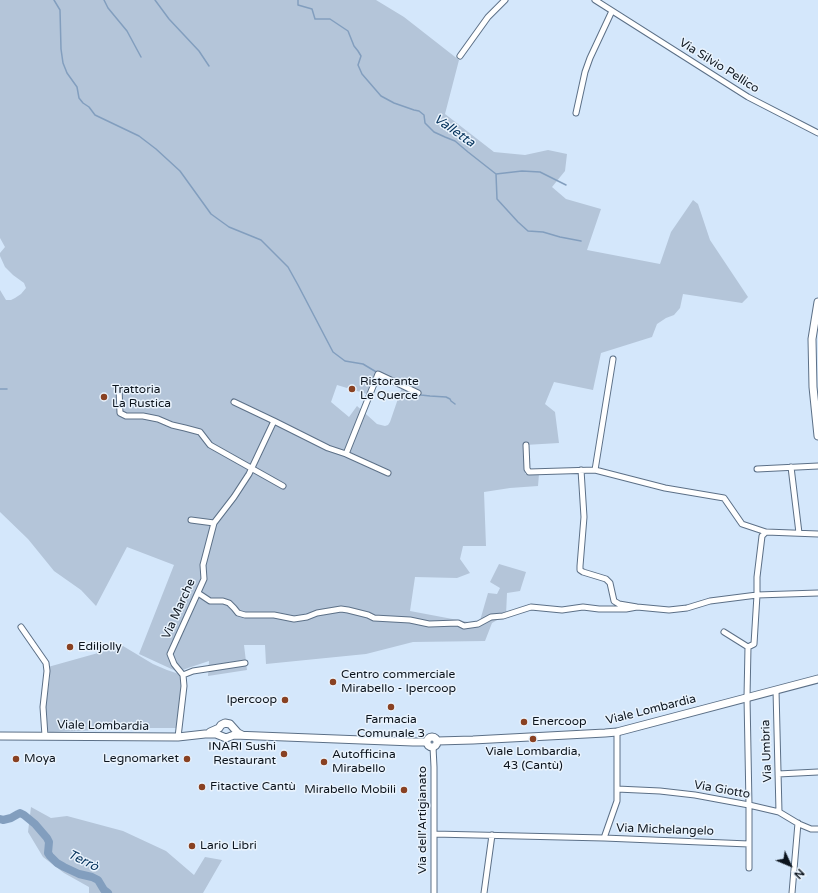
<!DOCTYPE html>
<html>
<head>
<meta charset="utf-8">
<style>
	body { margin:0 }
	#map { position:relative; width:818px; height:893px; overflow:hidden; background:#d4e7fb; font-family:"Varela Round",sans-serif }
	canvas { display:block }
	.north { position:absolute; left:770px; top:845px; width:40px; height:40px; -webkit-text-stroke:3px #e9f3fd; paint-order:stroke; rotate:134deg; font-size:11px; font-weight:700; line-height:16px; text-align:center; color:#0c141d }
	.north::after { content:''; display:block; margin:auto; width:14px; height:18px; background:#0c141d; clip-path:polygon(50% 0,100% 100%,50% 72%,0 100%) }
</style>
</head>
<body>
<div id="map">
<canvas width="818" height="893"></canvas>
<div class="north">N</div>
</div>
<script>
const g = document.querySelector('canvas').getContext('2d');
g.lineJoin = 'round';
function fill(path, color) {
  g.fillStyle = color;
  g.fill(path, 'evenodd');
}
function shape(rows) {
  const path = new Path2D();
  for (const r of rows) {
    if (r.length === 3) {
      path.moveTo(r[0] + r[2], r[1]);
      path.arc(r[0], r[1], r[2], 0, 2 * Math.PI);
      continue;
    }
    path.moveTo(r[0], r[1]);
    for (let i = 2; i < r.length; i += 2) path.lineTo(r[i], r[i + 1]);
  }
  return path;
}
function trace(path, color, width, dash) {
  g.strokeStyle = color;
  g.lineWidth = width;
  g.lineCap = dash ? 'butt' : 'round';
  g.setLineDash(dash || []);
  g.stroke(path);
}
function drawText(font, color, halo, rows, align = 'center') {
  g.font = font + ' "Varela Round",sans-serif';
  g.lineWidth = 3;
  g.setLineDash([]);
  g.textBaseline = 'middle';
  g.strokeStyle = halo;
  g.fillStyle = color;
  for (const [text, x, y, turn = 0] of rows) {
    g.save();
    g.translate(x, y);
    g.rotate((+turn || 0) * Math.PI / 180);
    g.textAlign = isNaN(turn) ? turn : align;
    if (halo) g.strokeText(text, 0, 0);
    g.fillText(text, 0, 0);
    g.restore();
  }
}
fill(shape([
	[0,0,376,0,404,17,459,60,445,114,494,152,525,155,548,150,567,154,565,171,552,187,566,199,601,209,587,250,660,264,671,232,693,200,698,204,710,240,748,297,742,303,683,294,680,308,674,315,666,318,657,324,652,337,601,353,593,390,554,382,545,404,555,412,559,443,525,445,525,474,539,474,538,486,510,488,484,492,486,546,463,546,460,559,470,573,457,578,415,577,410,611,479,624,488,593,497,594,500,588,490,582,499,564,526,572,520,591,507,593,506,615,492,623,485,641,413,642,366,654,266,664,265,645,244,645,247,670,208,676,209,661,188,668,178,672,139,654,174,565,127,547,96,606,81,590,54,571,28,539,0,512,0,290,6,300,11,300,15,298,21,294,26,288,24,283,13,275,5,267,0,256,0,253,5,247,0,238],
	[379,375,402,387,390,422,388,425,385,426,377,424,357,406,349,417,331,402,337,385,367,394],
	[123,646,153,664,167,670,179,674,181,679,182,688,177,728,146,728,53,732,49,732,47,730,46,725,46,706,50,677,48,667],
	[31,807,51,818,67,816,123,831,166,851,194,875,205,857,222,860,203,893,89,893,89,887,64,873,43,857,28,832]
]), '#b4c5d9');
trace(shape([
	[54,0,60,10,61,49,63,63,67,73,77,87,79,98,83,103,89,107,95,115,139,136,156,149,180,171,211,214,229,227,261,240,288,267,298,285,333,352,345,361,363,364,378,373],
	[104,0,108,8,127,31,141,57],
	[155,0,169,19,199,51,209,66],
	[298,0,298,5,312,9,315,19,330,19,348,31,354,46,358,51,361,56,358,65,362,74,381,96,394,103,414,110,419,111,424,115,425,123,434,132,445,137,455,141,468,152,496,174,522,171,540,172,566,185],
	[496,174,497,199,518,222,528,231,543,232,560,237,581,241],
	[0,389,7,389],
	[419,393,421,395,430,396,446,397,450,399,451,401,455,404]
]), '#829ebe', 1.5);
trace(shape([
	[0,819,3,820,11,818,18,814,20,813,24,815,35,824,47,838,49,842,48,853,50,856,57,863,64,867,79,874,92,877,98,880,104,890,108,893]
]), '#829ebe', 8);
const street = shape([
	[595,0,748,97,818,133],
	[460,56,488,17,505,0],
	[576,113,585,72,590,58,612,11],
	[117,388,119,388,120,413,126,416,143,416,158,419,172,425,185,428,200,432,210,445,283,486],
	[234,402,274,421],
	[526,445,527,469,529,472,595,470,665,488,724,498,742,524,766,532],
	[346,454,388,473],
	[791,467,799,533],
	[757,469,818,466],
	[581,470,584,517,580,566,580,570,583,572,606,579,610,583,614,601,619,604,637,607,669,610,687,608,710,601,757,595,818,593],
	[595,470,613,359],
	[191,520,214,523],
	[198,593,210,601,223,601,229,603,234,608,238,613,245,615,274,615,294,619,307,617,317,613,341,609,348,610,368,615,374,618,410,620,429,624,458,623,464,626,478,624,491,617,503,616,531,607,562,610,583,607,599,609,626,609,637,607],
	[21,627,46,663,47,671,43,707,45,736],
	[724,632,748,647],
	[183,675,193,671,245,663],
	[776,690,779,812],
	[178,737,184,686,183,675,174,664,170,654,204,579,203,565,214,523,234,497,249,474,274,421,328,448,346,454,378,374,418,393],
	[433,747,434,767,434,893],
	[778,774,818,772],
	[617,789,660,791,695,795,749,805,779,812,799,824,811,829,818,829],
	[434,834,604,838,749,844],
	[604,838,617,801,617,732],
	[749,868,749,805,747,697,748,647,754,644,757,595,757,577,762,536,766,532,818,534],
	[484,893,492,835],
	[792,893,798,823]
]);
const secondary = shape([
	[818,302,812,339,813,387,818,436],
	[210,732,219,728,221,725,225,723,230,724,238,733,242,735],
	[0,736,178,737,205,734,216,734,226,738,234,735,413,742,427,742],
	[432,742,5],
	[437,741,473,740,605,733,617,732,818,679]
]);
trace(street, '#5c7087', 7);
trace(secondary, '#5c7087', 9);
trace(street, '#fff', 5);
trace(secondary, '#fff', 7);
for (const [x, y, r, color] of [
	[352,389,4,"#894122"],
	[104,397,4,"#894122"],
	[70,647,4,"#894122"],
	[333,682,4,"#894122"],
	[285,700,4,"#894122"],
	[391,707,4,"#894122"],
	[524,722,4,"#894122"],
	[533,739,4,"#894122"],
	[284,754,4,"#894122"],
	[16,759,4,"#894122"],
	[187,759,4,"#894122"],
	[324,762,4,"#894122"],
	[202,787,4,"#894122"],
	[404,790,4,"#894122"],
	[192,846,4,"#894122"]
]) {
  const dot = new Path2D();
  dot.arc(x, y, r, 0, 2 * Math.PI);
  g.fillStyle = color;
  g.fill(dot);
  trace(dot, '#e9f3fd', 1.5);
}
drawText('12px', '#0c141d', '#e9f3fd', [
	["Via Silvio Pellico",719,66,32],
	["Via Marche",179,609,-66],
	["Viale Lombardia",651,710,-14],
	["Viale Lombardia",103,726,1],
	["Via Umbria",767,751,-92],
	["Via Giotto",722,790,10],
	["Via dell'Artigianato",423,820,-90],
	["Via Michelangelo",665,830,2]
]);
drawText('12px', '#0c141d', '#e9f3fd', [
	["Ristorante",360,382],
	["Le Querce",360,396],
	["Trattoria",112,390],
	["La Rustica",112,404],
	["Ediljolly",78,647],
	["Centro commerciale",341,675],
	["Mirabello - Ipercoop",341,689],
	["Ipercoop",277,700,"right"],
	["Farmacia",391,720,"center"],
	["Comunale 3",391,734,"center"],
	["Enercoop",532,722],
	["INARI Sushi",276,747,"right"],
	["Restaurant",276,761,"right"],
	["Viale Lombardia,",533,752,"center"],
	["43 (Cantù)",533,766,"center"],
	["Autofficina",332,755],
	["Mirabello",332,769],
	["Moya",24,759],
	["Legnomarket",179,759,"right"],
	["Fitactive Cantù",210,787],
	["Mirabello Mobili",396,790,"right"],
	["Lario Libri",200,846]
], 'left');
drawText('italic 13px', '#04315a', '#e9f3fd', [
	["Valletta",454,131,35],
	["Terrò",83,861,26]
]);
</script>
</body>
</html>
